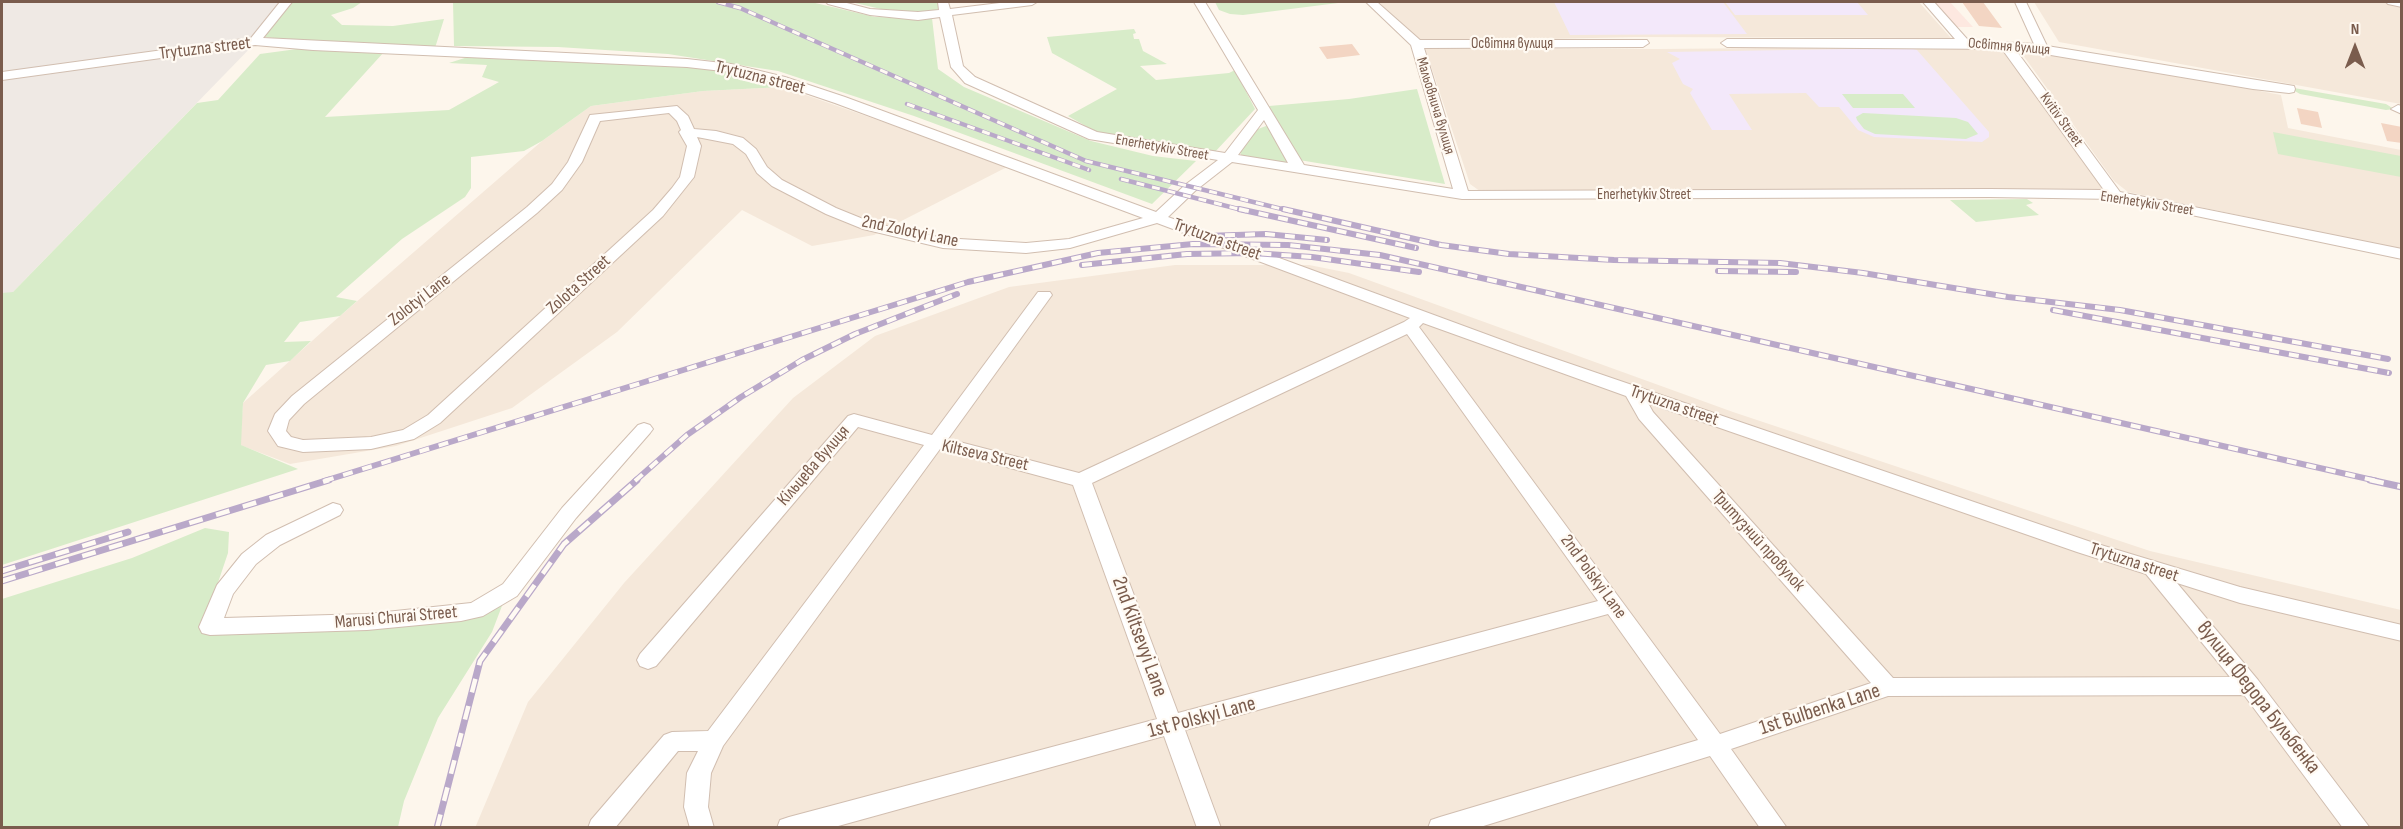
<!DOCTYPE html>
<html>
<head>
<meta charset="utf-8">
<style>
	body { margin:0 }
	#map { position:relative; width:2403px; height:829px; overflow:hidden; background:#fdf6ec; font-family:"Sofia Sans Condensed",sans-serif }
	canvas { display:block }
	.frame { position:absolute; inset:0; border:3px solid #7a5c4d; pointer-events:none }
	.north { position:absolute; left:2325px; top:18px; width:60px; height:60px; -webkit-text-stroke:4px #fffaf3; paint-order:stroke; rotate:0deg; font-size:16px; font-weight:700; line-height:24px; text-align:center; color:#7a5c4d }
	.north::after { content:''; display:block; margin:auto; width:21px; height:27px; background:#7a5c4d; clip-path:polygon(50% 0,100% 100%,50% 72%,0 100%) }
</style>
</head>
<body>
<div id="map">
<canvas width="2403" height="829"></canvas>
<div class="frame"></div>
<div class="north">N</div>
</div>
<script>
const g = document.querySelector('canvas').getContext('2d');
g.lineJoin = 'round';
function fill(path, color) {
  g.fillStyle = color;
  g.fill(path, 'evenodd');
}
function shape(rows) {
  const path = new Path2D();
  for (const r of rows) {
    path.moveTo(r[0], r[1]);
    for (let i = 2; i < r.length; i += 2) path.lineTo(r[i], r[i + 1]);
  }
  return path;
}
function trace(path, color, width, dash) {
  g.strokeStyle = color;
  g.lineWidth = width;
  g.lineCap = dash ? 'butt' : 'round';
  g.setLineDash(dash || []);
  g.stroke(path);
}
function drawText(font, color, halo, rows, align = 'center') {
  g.font = font + ' "Sofia Sans Condensed",sans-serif';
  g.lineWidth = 4.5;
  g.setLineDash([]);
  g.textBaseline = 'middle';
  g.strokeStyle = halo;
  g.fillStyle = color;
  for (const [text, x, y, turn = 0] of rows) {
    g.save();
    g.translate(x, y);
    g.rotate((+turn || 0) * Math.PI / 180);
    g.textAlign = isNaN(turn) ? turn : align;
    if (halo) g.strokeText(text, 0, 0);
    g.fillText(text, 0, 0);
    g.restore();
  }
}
fill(shape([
	[1379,2,1919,2,1951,38,1635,37,1419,42],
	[2034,2,2382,2,2401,7,2401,104,2059,42],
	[1994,46,2004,48,2105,191,1484,194,1470,184,1425,48,1658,49],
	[2020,51,2060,53,2281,95,2288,128,2401,150,2401,249,2128,192,2114,181],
	[783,87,1009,166,874,235,812,246,742,210,617,332,512,408,396,446,290,464,240,445,243,403,332,323,542,141,591,106,703,91],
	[1175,265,1309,265,1349,273,1733,412,2150,551,2401,610,2401,827,475,828,528,702,624,583,793,398,875,336,1009,287]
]), '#f5e8da');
fill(shape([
	[1931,2,1950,2,1973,27,1953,27]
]), '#fde8e0');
fill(shape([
	[2,2,295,2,12,293,2,293]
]), '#efe9e4');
fill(shape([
	[1554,2,1723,2,1747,34,1570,35],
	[1725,2,1857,2,1868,15,1735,15],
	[1910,48,1917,50,1989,132,1989,137,1982,142,1874,137,1858,130,1839,107,1819,107,1806,93,1729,94,1752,130,1712,130,1690,93,1693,89,1683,84,1672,63,1680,59,1667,52]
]), '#f3e8fa');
fill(shape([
	[293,2,362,2,353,8,331,15,342,25,393,26,444,19,435,48,259,37],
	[453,2,811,2,875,17,932,18,938,69,964,87,1091,141,1153,156,1196,161,1152,204,914,116,778,71,668,54,558,47,454,46],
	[851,2,938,2,940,11,920,12,881,9],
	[1215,2,1346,2,1243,15,1230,14,1219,10],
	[1134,29,1136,33,1133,34,1134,39,1139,39,1143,51,1167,64,1140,66,1156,80,1229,73,1235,70,1255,109,1214,153,1098,133,1068,116,1117,89,1052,53,1047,37],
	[297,49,384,52,325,117,449,110,499,82,482,77,487,65,449,63,474,55,684,65,731,71,783,87,703,91,591,106,542,141,524,151,471,157,471,188,465,197,402,239,336,297,357,301,340,316,300,322,284,342,311,341,290,361,266,365,243,403,241,445,298,469,2,565,2,293,13,292,197,103,218,100,260,54],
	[2294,88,2386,104,2394,109,2386,110,2300,94,2293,90],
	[1417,89,1445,184,1299,160,1269,106,1349,99],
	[1842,94,1903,94,1915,108,1853,108],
	[1863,113,1956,118,1968,122,1978,134,1966,139,1875,134,1864,129,1857,120,1856,117],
	[1266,126,1271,128,1288,160,1286,163,1281,164,1244,158,1241,155,1240,152,1258,129],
	[2273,132,2401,156,2401,177,2278,154],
	[2027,199,2033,203,2026,205,2039,215,1976,222,1950,200],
	[205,528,229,532,228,553,202,630,332,628,505,598,492,632,438,718,404,801,398,827,2,828,2,599,132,558]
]), '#d8ecc9');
fill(shape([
	[1962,2,1983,2,2002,28,1979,26],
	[1352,44,1360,55,1327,59,1319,47],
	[2297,108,2318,112,2322,128,2301,124],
	[2381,123,2402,127,2402,143,2387,141]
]), '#f3d5c3');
const minor = shape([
	[280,2,292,2,263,38,687,59,731,64,785,77,845,97,1156,212,1185,185,1218,160,1089,139,965,83,951,67,940,17,918,20,870,15,828,4,826,2,843,2,870,9,918,12,939,10,938,2,948,2,950,9,1008,2,1037,2,1032,5,952,15,963,66,975,77,1097,132,1225,153,1258,110,1194,2,1205,2,1304,165,1453,189,1411,45,1366,2,1377,2,1420,40,1647,40,1649,43,1643,47,1424,48,1468,191,1989,189,2104,190,2002,49,1727,47,1721,43,1727,39,1955,39,1923,2,1934,2,1968,40,2034,44,2015,2,2026,2,2047,46,2294,86,2295,89,2294,92,2289,93,2253,89,2015,49,2120,192,2402,249,2402,259,2115,199,1989,197,1462,199,1232,162,1195,191,1168,217,1518,346,2091,542,2240,587,2402,625,2402,641,2240,603,2177,583,2258,680,2370,828,2343,828,2244,695,1888,696,1731,749,1787,828,1760,828,1710,756,1477,828,1428,828,1431,820,1440,817,1698,740,1608,614,1185,730,1221,828,1197,828,1164,736,831,828,777,828,780,820,789,817,1157,719,1073,485,940,449,723,746,711,773,708,807,714,828,690,828,684,807,687,773,698,751,678,751,615,828,588,828,591,820,664,735,672,732,708,731,924,445,858,427,656,666,648,669,640,666,637,660,640,654,848,416,854,414,932,435,1038,292,1050,292,1052,295,948,439,1079,473,1404,322,1410,318,1157,223,1070,248,1026,253,943,248,863,229,826,214,772,186,757,173,746,154,733,144,697,137,701,146,694,177,663,216,440,423,414,439,371,449,303,452,278,446,268,431,275,414,292,396,527,207,552,184,568,162,590,115,677,106,688,116,694,129,716,131,743,138,756,149,767,167,782,180,836,208,873,223,943,238,1026,243,1069,239,1143,218,835,103,776,83,731,72,687,67,313,50,255,45,2,80,2,72,251,38,280,2],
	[669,113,677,121,681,130,679,132,687,146,680,177,672,188,653,210,428,415,403,430,371,437,303,440,291,437,286,431,289,420,304,404,537,213,562,190,582,162,600,121,669,113],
	[1264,120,1288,163,1238,155,1264,120],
	[1423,323,1626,396,1639,419,1871,683,1720,734,1419,327,1423,323],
	[1407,334,1598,601,1178,713,1092,483,1407,334],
	[1648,403,2077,552,2146,574,2230,677,1893,678,1653,412,1648,403],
	[2386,2,2402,2,2402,7,2388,4,2386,2],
	[2398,105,2402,106,2402,114,2391,109,2398,105],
	[644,423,650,425,653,429,650,433,576,518,517,596,483,616,461,621,367,630,210,635,202,633,199,627,217,585,242,554,266,535,333,503,340,505,343,510,340,515,280,545,256,564,233,594,224,618,367,614,471,603,503,584,562,508,638,425,644,423]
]);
trace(minor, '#d1beb0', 2);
fill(minor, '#fff');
const railFar2 = shape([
	[718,2,740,8,1086,161,1290,211],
	[907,104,1089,170],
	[1121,179,1246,211]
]);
const railFar1 = shape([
	[1239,209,1416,248],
	[1283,209,1441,245,1509,254,1614,260,1780,263,1863,273,2008,297,2120,310,2388,359],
	[1205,236,1266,234,1327,240],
	[1082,265,1187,254,1253,253,1312,257,1419,272],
	[1718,271,1796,272],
	[2053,310,2389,373],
	[324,481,968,282,1098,253,1193,244,1288,245,1380,255,2377,481],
	[635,481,687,435,741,397,802,360,855,334,957,294]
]);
const rail = shape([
	[2370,480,2402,487],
	[2,571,128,532],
	[2,581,329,480],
	[437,828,480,661,564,544,637,480]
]);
trace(railFar2, '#b9a8c9', 4.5);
trace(railFar1, '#b9a8c9', 6);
trace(rail, '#b9a8c9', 7);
trace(railFar2, '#fffaf3', 3, [8]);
trace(railFar1, '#fffaf3', 4, [10]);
trace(rail, '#fffaf3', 4.5, [14]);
drawText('15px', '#7a5c4d', '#fffaf3', [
	["Освітня вулиця",1512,44],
	["Освітня вулиця",2009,47,5],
	["Мальовнича вулиця",1435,106,73],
	["Kvitiv Street",2061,120,54],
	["Enerhetykiv Street",1162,148,10],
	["Enerhetykiv Street",1644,195],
	["Enerhetykiv Street",2147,204,9]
]);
drawText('18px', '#7a5c4d', '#fffaf3', [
	["Trytuzna street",205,49,-7],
	["Trytuzna street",760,78,14],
	["2nd Zolotyi Lane",910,232,12],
	["Trytuzna street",1217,240,20],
	["Zolota Street",579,285,-42],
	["Zolotyi Lane",420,300,-38],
	["Trytuzna street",1674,406,19],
	["Kiltseva Street",985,456,13],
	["Кільцева вулиця",814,466,-49],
	["Тритузний провулок",1758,541,48],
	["Trytuzna street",2134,563,18],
	["2nd Polskyi Lane",1593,577,54],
	["Marusi Churai Street",396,618,-5]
]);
drawText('21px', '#7a5c4d', '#fffaf3', [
	["2nd Kiltsevyi Lane",1139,637,70],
	["вулиця Федора Бульбенка",2258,698,52],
	["1st Bulbenka Lane",1820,710,-18],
	["1st Polskyi Lane",1202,718,-15]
]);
</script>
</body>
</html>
